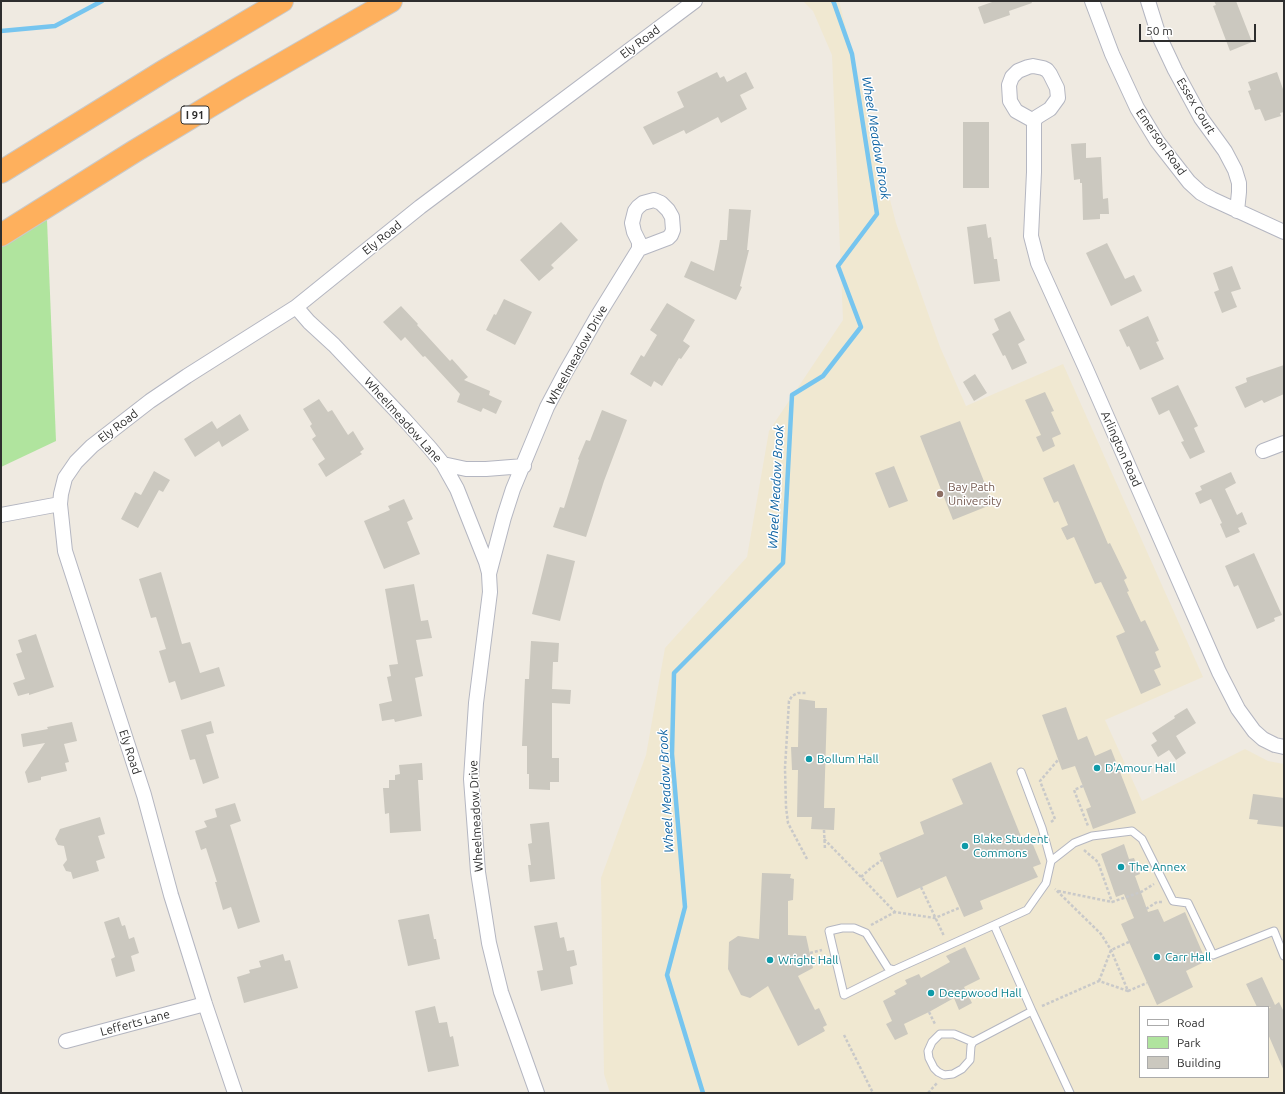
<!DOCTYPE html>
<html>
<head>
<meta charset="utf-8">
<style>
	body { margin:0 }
	#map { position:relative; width:1285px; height:1094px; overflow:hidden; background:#efeae1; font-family:Ubuntu,sans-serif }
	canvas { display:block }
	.frame { position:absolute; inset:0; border:2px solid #2e2e2e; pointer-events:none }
	.legend { position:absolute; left:1139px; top:1006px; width:130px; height:72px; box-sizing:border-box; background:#fff; border:1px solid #ababab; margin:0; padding:5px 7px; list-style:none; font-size:12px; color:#2e2e2e }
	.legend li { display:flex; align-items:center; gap:8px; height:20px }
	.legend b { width:20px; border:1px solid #ababab }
	.scale { position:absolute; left:1139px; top:24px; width:117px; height:18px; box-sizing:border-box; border:2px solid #2e2e2e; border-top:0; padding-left:5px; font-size:12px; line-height:14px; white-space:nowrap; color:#2e2e2e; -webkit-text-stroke:3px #fff; paint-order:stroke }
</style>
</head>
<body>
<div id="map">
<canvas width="1285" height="1094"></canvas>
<div class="frame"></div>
<ul class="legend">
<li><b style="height:5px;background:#fff"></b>Road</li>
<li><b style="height:11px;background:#b0e49e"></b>Park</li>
<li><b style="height:11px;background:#cbc8bf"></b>Building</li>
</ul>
<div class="scale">50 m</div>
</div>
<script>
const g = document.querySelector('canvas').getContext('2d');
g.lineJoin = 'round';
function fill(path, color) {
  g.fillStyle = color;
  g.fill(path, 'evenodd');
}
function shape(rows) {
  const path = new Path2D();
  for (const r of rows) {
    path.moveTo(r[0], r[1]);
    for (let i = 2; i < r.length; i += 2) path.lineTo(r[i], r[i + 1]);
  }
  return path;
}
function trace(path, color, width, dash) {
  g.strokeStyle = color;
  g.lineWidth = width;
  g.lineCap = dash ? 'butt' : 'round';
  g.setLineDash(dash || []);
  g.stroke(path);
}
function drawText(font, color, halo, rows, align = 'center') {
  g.font = font + ' Ubuntu,sans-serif';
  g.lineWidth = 3;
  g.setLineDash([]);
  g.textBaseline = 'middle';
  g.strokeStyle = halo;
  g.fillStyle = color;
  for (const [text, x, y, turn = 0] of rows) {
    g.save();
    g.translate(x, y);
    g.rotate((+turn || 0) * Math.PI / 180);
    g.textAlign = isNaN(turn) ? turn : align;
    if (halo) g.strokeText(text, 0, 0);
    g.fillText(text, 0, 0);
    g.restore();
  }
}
fill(shape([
	[803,1,839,1,896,223,940,347,966,406,1063,364,1203,677,1105,720,1142,801,1245,749,1268,761,1284,764,1284,1093,610,1093,604,1074,601,878,646,755,665,648,747,557,769,431,843,320,832,55,813,11],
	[1140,1007,1268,1007,1268,1077,1140,1077]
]), '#f0e8d1');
fill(shape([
	[47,220,56,441,1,467,1,243]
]), '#b0e49e');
trace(shape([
	[1,31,55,26,102,1],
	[703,1093,667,975,685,907,672,754,674,673,783,563,792,395,823,376,861,327,838,266,877,214,852,54,834,3,833,1]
]), '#76c5ef', 4.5);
fill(shape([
	[995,1,1031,1,1032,3,1009,11,1010,15,984,24,978,7],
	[1214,1,1236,1,1252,42,1230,51,1213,6,1216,5],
	[717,72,720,78,724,76,727,82,746,72,754,88,740,95,747,109,721,123,718,117,686,134,684,130,653,145,643,127,684,107,677,92],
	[1277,72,1284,92,1284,112,1280,113,1281,116,1265,121,1260,109,1255,110,1248,91,1251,90,1248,82],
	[963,122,989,122,989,188,963,188],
	[1086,143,1086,158,1101,157,1103,199,1108,198,1109,214,1100,214,1100,219,1083,220,1082,183,1080,183,1080,179,1074,180,1071,144],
	[729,209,751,210,747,250,749,250,740,286,742,287,736,300,684,277,691,261,714,271,718,252,720,240,727,240],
	[561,222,578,240,551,265,554,268,539,281,520,260],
	[986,224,988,238,991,237,994,259,997,259,1000,281,974,284,967,227],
	[1107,243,1125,279,1134,275,1142,291,1111,306,1086,253],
	[1232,266,1241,289,1231,292,1237,307,1222,313,1214,292,1219,290,1213,273],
	[504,299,532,312,515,345,486,330,494,314,496,315],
	[667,303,695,320,683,341,690,346,681,359,679,358,662,386,654,381,651,387,630,374,641,355,644,357,657,335,650,330],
	[401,306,418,324,417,325,450,361,452,359,468,377,464,380,490,391,489,395,502,401,496,414,483,408,481,412,457,402,460,394,425,356,423,357,405,337,401,341,383,322],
	[1010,311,1025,340,1018,344,1027,363,1012,370,1005,355,1003,356,992,334,999,330,994,319],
	[1148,316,1159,341,1156,342,1164,359,1140,370,1129,346,1127,347,1119,330],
	[1284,365,1284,394,1264,403,1262,400,1245,408,1235,387,1247,382,1246,378],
	[975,374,987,393,974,401,963,382],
	[1178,385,1198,426,1194,428,1205,452,1190,459,1181,442,1184,441,1169,410,1159,415,1151,398],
	[1045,392,1054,411,1051,412,1061,434,1052,438,1055,446,1043,452,1036,437,1041,435,1025,400],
	[319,399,328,412,332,410,348,435,353,431,364,449,360,452,362,454,326,477,318,464,325,459,312,439,316,436,310,426,312,424,303,409],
	[602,410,627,420,604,481,586,537,553,527,560,507,564,508,579,460,578,459,586,440,590,441],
	[240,414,249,430,222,447,219,441,195,457,184,439,212,421,217,429],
	[960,421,993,504,953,520,920,436],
	[1074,464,1108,544,1110,543,1127,578,1124,580,1129,591,1127,592,1141,622,1145,620,1159,650,1155,652,1161,667,1154,670,1161,685,1141,694,1116,636,1125,632,1101,582,1095,584,1074,537,1067,540,1061,528,1068,525,1058,501,1054,503,1043,478],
	[894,466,908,501,889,508,875,473],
	[154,471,170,480,163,492,159,490,138,528,121,519,135,492,141,495],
	[1231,472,1236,483,1225,489,1237,515,1242,512,1247,524,1238,528,1240,532,1226,538,1220,524,1222,523,1211,499,1200,504,1195,493,1202,490,1200,486],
	[404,499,413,519,407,522,420,554,384,569,364,521,390,510,388,506],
	[1254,553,1282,615,1274,618,1275,621,1257,629,1238,585,1234,587,1225,566],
	[547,554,575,561,560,621,532,614],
	[161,572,182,644,190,642,200,673,219,667,225,686,181,700,175,681,169,683,159,651,166,649,156,617,151,618,139,579],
	[414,584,421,621,428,620,432,638,416,640,423,676,415,678,422,716,395,722,394,719,382,721,379,704,392,701,387,677,391,676,389,665,398,664,385,589],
	[36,634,54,687,29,695,29,693,18,696,13,683,25,679,16,654,22,652,18,640],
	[531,641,559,643,558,662,553,662,552,689,571,690,570,704,552,703,552,758,559,758,559,782,550,782,550,790,529,789,529,774,527,774,527,746,522,746,525,679,529,679],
	[799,699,815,701,815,708,827,708,824,808,835,808,834,830,811,829,812,817,797,817,798,770,792,770,791,747,798,747],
	[1066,707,1078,740,1087,736,1095,756,1111,749,1136,813,1093,829,1086,809,1091,807,1075,766,1062,770,1042,715],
	[1187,708,1196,723,1176,736,1186,753,1176,760,1169,750,1158,757,1151,745,1157,741,1152,733,1175,718,1174,716],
	[211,721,214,733,206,735,219,778,203,784,195,759,190,760,181,730],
	[72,722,77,741,64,744,69,762,65,763,67,771,41,777,41,780,28,783,25,772,45,743,23,747,21,734,48,729,47,727],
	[991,762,1022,839,1029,835,1041,864,1033,867,1038,877,980,901,983,909,964,917,946,876,897,898,879,853,924,834,920,822,963,804,952,779],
	[422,763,423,780,418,780,421,831,390,833,389,813,385,814,383,788,389,788,389,780,395,780,395,775,400,774,399,765],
	[1253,794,1284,798,1284,827,1257,824,1258,820,1249,819],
	[235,803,241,821,230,825,260,922,238,929,231,907,223,910,215,882,217,882,206,848,201,850,195,831,207,827,204,821,217,817,215,809],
	[100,817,105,834,98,836,105,858,96,861,99,871,73,879,71,872,66,871,63,865,67,860,64,846,58,845,55,839,60,829],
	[549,822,555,879,530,882,528,865,531,865,528,844,532,843,530,824],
	[1124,844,1129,859,1134,858,1140,874,1135,876,1148,912,1158,909,1164,922,1185,912,1206,961,1186,971,1193,987,1157,1005,1121,924,1134,918,1124,894,1116,897,1101,854],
	[762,873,791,874,790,878,794,879,793,900,788,901,788,935,806,936,813,968,798,976,815,1010,819,1008,827,1025,823,1027,825,1031,798,1046,768,986,750,998,741,995,728,969,729,942,738,936,759,939],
	[429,914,434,939,436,939,440,959,408,966,398,920],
	[119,917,122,926,125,925,129,939,134,937,139,953,131,956,135,971,116,977,111,959,115,957,104,922],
	[557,922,560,938,564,937,567,951,574,950,577,965,570,967,573,984,541,991,537,971,543,970,534,926],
	[965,947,980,979,964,987,972,1003,959,1010,954,998,929,1012,904,1024,908,1034,895,1040,886,1024,892,1021,883,1001,896,994,894,991,907,984,905,980,919,974,921,978,950,962,946,956],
	[283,954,285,961,290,960,298,988,244,1003,237,977,250,973,249,970,261,967,259,961],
	[1262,977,1275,1005,1279,1002,1284,1012,1284,1071,1268,1034,1268,1009,1271,1007,1257,1007,1246,984],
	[435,1006,439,1023,447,1022,450,1037,453,1036,459,1066,428,1072,415,1011]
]), '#cbc8bf');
const lane = shape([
	[1051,861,1074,843,1092,836,1132,831,1142,839,1173,901,1188,903,1213,955,1274,931,1284,956],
	[994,925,1027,910,1046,883,1051,861,1042,828,1021,772],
	[894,970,888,968,866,933,854,928,842,928,829,931,844,995,894,970,994,925,1032,1011,973,1042,954,1034,940,1034,932,1042,928,1051,929,1058,934,1068,938,1072,944,1075,953,1074,962,1069,970,1060,971,1046,973,1042],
	[1032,1011,1070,1093]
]);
const street = shape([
	[1092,1,1112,54,1137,108,1157,141,1189,182,1201,193,1212,199,1284,232],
	[1148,1,1159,36,1175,70,1201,118,1225,151,1235,170,1239,183,1239,192,1237,211],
	[1034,121,1016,111,1010,101,1009,85,1012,77,1018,71,1028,67,1033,66,1043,68,1047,70,1050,74,1057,88,1058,98,1050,109,1037,117,1034,121,1034,172,1031,236,1038,263,1086,369,1219,672,1238,709,1254,731,1263,739,1275,745,1284,747],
	[296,307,309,322,334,345,404,419,430,448,443,464,457,489,486,562,489,573],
	[1263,451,1284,443],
	[443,464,466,469,486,469,524,466],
	[1,515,60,504],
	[66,1041,205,1004],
	[235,1093,205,1004,171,895,144,795,65,551,60,504,61,494,65,478,76,462,92,446,150,401,187,376,296,307,420,207,695,1],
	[537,1093,501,992,489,943,478,872,471,779,476,703,490,592,489,574,504,517,513,489,547,407,565,373,597,317,639,249,639,242,634,232,632,223,635,211,638,207,643,203,654,200,661,203,668,210,672,217,673,230,671,235,668,238,639,249]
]);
const highway = shape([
	[1,172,164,71,282,1],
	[1,235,135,151,240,88,391,1]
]);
trace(lane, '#b4b6c1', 9);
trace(street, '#b4b6c1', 16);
trace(highway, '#c9c9c9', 24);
trace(shape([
	[1083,786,1074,790,1088,826],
	[1051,822,1055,819,1040,781,1058,760],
	[824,830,825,850],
	[824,839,895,912,935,918,959,908],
	[1084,850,1098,862,1112,902],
	[807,859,788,823,786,807,785,768,789,701,792,696,798,693,807,693],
	[861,877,871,868,882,860],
	[921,887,944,936],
	[1058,891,1112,902,1141,892,1154,884],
	[1146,909,1157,902,1162,902],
	[871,925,895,912],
	[810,953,822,950],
	[1099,981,1111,950,1129,942],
	[1128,991,1147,983],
	[1042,1006,1099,981,1128,991,1111,950,1101,934,1055,889],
	[929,1012,935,1024],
	[844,1035,873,1093],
	[928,1093,937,1083]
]), '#c9c9c9', 2.5, [3, 2]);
trace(lane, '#fff', 7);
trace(street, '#fff', 14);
trace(highway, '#feb05d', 22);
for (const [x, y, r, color] of [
	[940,494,4,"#8d6e63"],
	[809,759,4,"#0f9aa8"],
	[1097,768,4,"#0f9aa8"],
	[965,846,4,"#0f9aa8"],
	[1121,867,4,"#0f9aa8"],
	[1157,957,4,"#0f9aa8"],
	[770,960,4,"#0f9aa8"],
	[931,993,4,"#0f9aa8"]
]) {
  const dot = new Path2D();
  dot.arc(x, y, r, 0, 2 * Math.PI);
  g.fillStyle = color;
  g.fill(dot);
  trace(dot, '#fff', 1.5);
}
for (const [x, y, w] of [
	[195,115,28]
]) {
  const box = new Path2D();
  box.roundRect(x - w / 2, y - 9, w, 18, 3);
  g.fillStyle = '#fff';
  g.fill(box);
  trace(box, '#2e2e2e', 1);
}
drawText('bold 11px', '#2e2e2e', null, [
	["I 91",195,115]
]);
drawText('12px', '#2e2e2e', '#fff', [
	["Ely Road",640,42,-37],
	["Essex Court",1196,106,59],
	["Emerson Road",1161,142,55],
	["Ely Road",382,238,-39],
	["Wheelmeadow Drive",577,355,-61],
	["Wheelmeadow Lane",403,420,48],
	["Ely Road",118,426,-37],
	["Arlington Road",1121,449,66],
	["Ely Road",130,752,72],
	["Wheelmeadow Drive",476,816,-93],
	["Lefferts Lane",135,1023,-15]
]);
drawText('12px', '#785e54', '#fff', [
	["Bay Path",948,487],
	["University",948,501]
], 'left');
drawText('12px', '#0d838f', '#fff', [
	["Bollum Hall",817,759],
	["D'Amour Hall",1105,768],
	["Blake Student",973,839],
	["Commons",973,853],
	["The Annex",1129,867],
	["Carr Hall",1165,957],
	["Wright Hall",778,960],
	["Deepwood Hall",939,993]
], 'left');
drawText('italic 13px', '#0e63a2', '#fff', [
	["Wheel Meadow Brook",876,138,81],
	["Wheel Meadow Brook",776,487,-87],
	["Wheel Meadow Brook",666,791,-93]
]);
</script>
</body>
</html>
